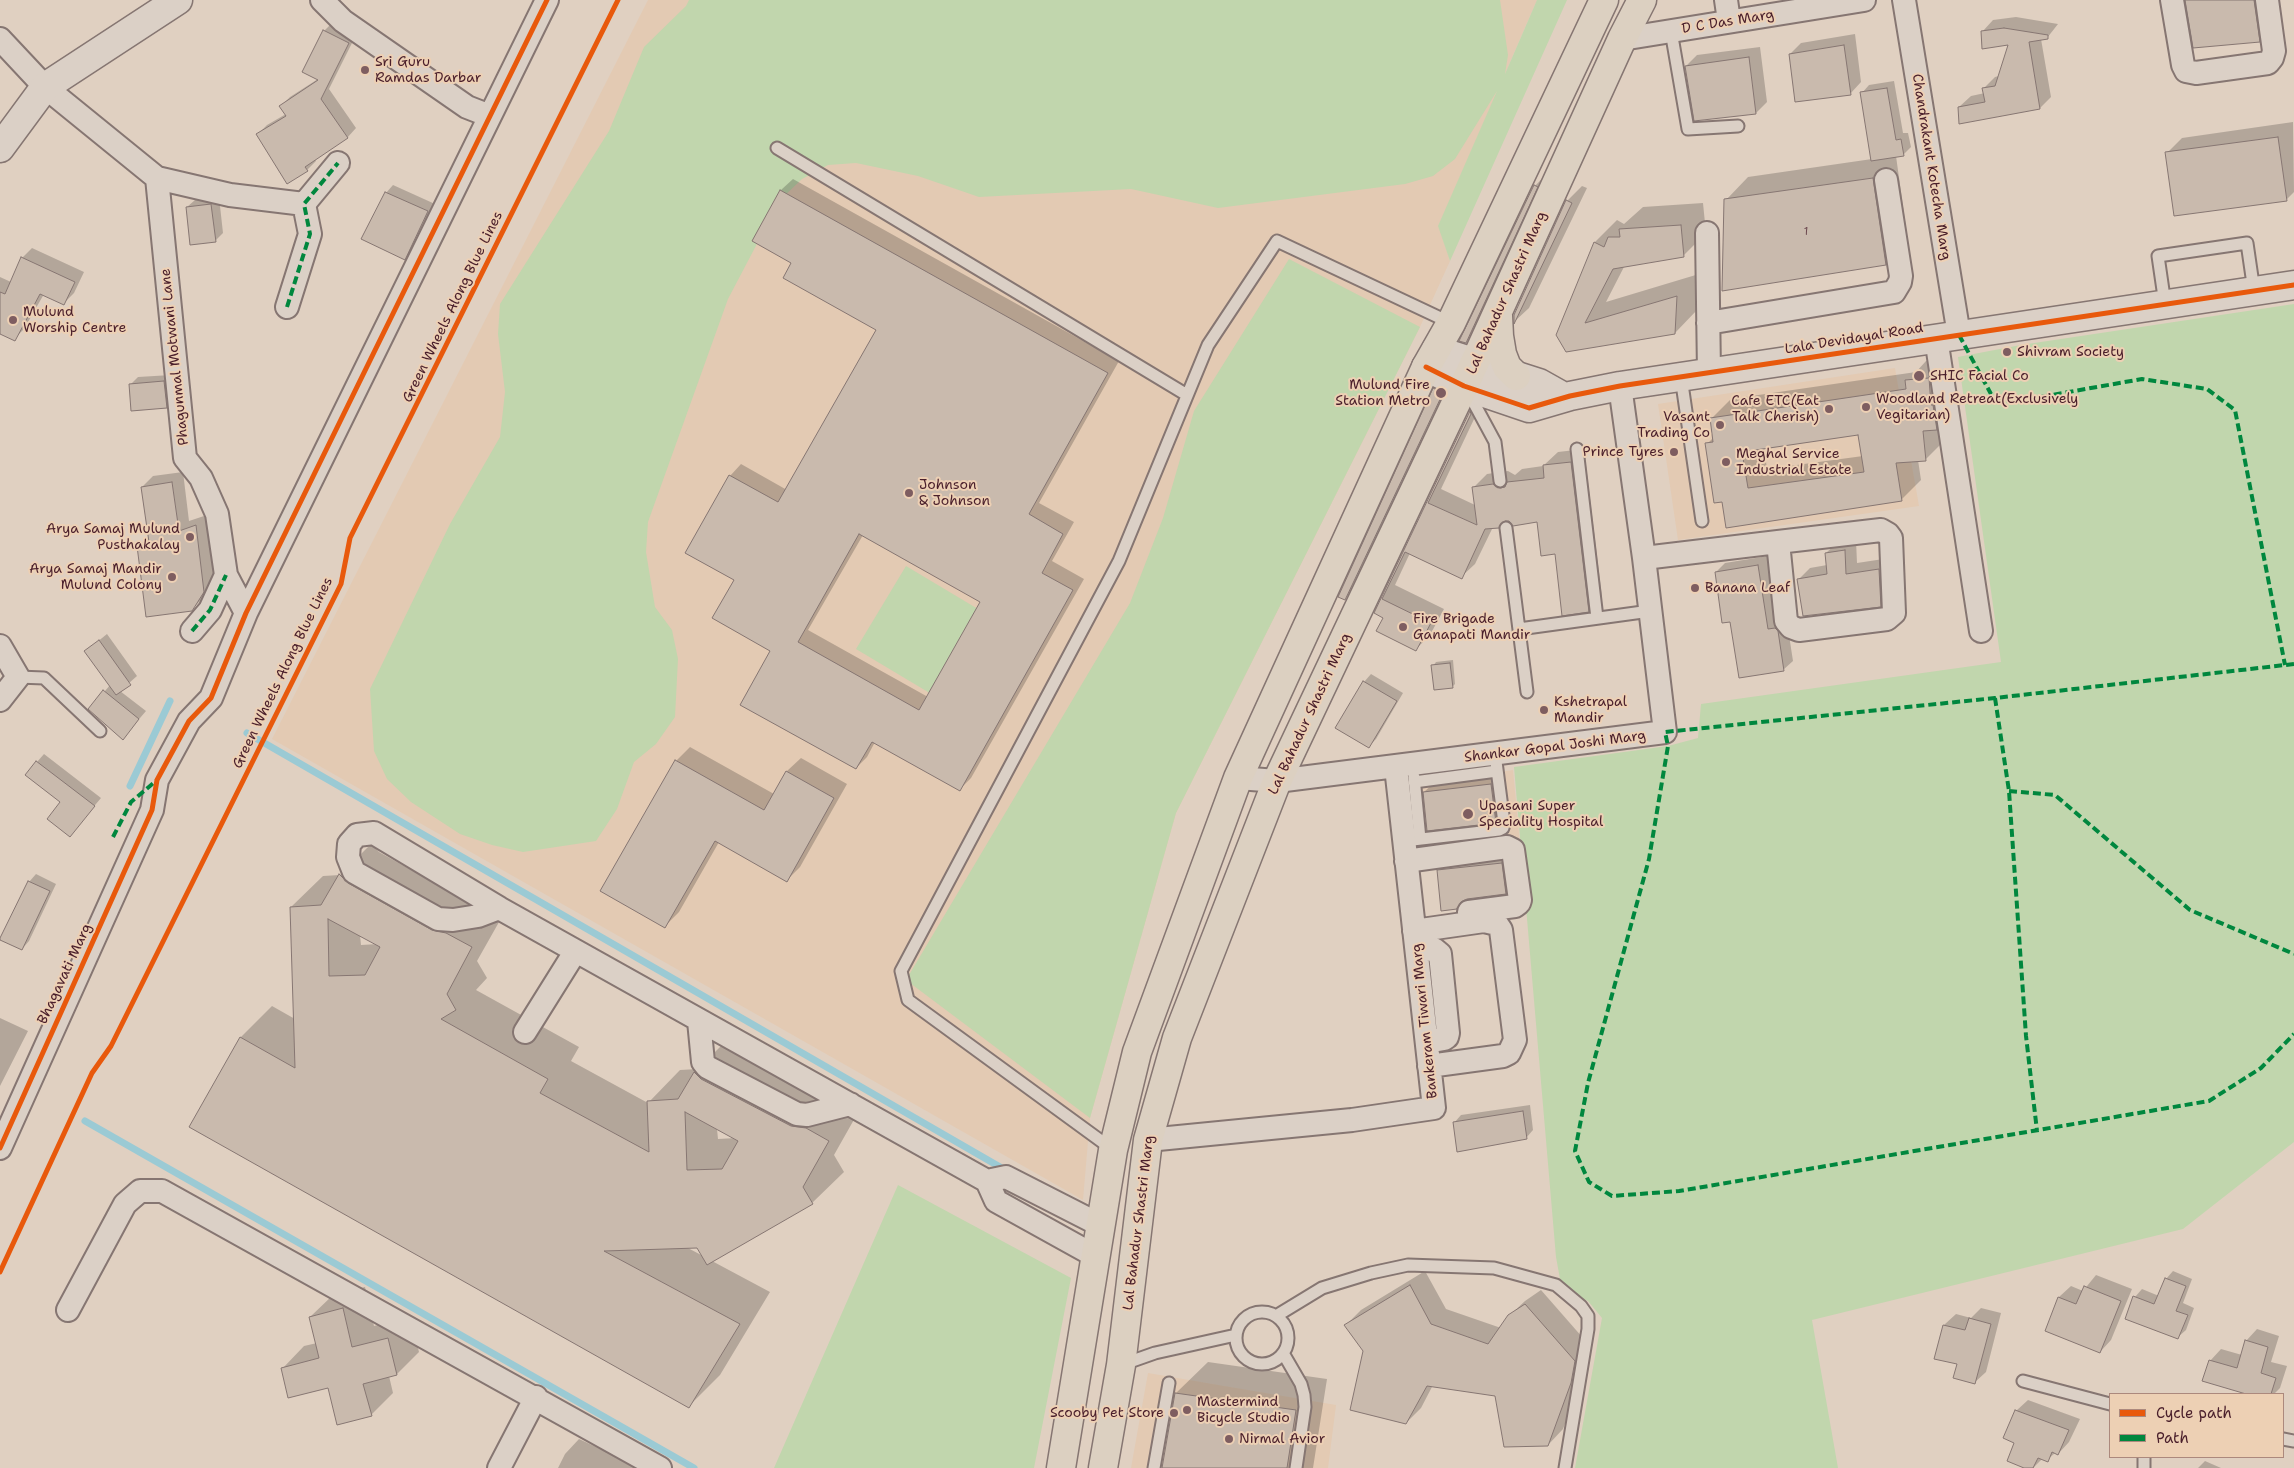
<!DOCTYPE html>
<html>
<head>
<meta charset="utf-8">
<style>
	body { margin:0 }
	#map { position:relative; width:2294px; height:1468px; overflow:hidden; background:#e0d0c1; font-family:"Shantell Sans",sans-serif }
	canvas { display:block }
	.legend { position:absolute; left:2109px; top:1393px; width:175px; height:65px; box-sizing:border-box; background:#edd0b4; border:1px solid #ac897d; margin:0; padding:6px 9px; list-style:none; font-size:15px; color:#4a1f2b }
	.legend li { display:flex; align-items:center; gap:10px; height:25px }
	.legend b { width:25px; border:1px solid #ac897d }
</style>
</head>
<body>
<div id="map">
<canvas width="2294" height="1468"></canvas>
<ul class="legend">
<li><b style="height:6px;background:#e8590c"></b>Cycle path</li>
<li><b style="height:6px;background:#00873e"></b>Path</li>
</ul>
</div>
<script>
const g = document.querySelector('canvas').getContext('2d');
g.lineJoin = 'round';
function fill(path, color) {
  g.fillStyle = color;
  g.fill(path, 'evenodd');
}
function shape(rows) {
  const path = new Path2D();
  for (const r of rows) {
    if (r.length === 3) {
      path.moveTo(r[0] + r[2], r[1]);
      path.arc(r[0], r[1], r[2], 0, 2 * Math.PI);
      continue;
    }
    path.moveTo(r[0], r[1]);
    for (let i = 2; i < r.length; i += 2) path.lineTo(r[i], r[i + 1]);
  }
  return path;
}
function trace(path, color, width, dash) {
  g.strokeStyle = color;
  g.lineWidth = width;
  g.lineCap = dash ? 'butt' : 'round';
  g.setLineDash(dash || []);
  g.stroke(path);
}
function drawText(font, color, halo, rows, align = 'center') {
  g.font = font + ' "Shantell Sans",sans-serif';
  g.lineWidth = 4;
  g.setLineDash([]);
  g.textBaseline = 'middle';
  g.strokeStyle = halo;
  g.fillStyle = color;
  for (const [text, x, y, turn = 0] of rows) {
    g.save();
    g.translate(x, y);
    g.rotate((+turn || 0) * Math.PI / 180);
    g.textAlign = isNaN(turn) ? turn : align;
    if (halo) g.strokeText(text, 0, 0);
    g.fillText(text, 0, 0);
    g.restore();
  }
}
fill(shape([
	[648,0,1537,0,1439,226,1450,261,1420,327,1176,813,1090,1118,1083,1200,272,739],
	[1895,368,1919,506,1678,540,1658,404],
	[1513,770,1520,844,1421,848,1417,785],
	[1148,1373,1336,1405,1328,1468,1131,1468]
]), '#e3cab3');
fill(shape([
	[689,0,1500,0,1508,55,1505,74,1537,0,1567,0,1450,261,1438,226,1497,91,1455,159,1433,176,1405,184,1218,208,1131,189,979,197,918,176,856,163,828,165,802,179,780,200,728,299,648,522,646,552,655,607,672,630,678,659,675,717,656,744,634,762,617,809,596,841,523,852,492,845,460,834,411,802,387,779,374,751,370,689,450,524,500,437,505,392,498,334,500,304,609,131,644,47,686,6],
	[1289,259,1420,327,1176,813,1090,1118,906,980,1130,603,1163,518,1194,411],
	[2294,304,2294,1142,2183,1229,1812,1320,1838,1468,1575,1468,1602,1318,1588,1301,1562,1290,1556,1257,1514,767,1668,746,1698,738,1701,704,2001,662,1958,357,2021,345],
	[906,566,983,612,933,695,856,649],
	[898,1185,1071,1278,1034,1468,774,1468]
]), '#c1d6ad');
fill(shape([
	[2187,0,2266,0,2270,30,2259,41],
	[2016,17,2058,24,2047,38,2041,39,2051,97,2040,108,1959,107,1971,96,1985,93,1984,88,1995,77,1999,76,2010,44,1982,32,1993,20],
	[333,22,357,33,329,89,356,128,347,138,315,159,316,161,307,170,258,134,267,125,286,114,281,106,290,97,318,79,324,31],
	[1855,34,1861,82,1850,94,1790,54,1801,43],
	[1760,47,1767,102,1756,113,1686,66,1697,55],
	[1894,81,1903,133,1908,133,1911,147,1903,155,1896,156,1908,242,1885,264,1726,200,1748,177,1872,159,1862,93,1869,85],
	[2293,122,2294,192,2287,199,2167,153,2182,138],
	[1550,170,1481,327,1466,342,1535,186],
	[793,179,1119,361,1039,503,1074,522,1052,561,1084,579,971,778,960,789,875,742,867,757,856,768,772,650,736,580,730,476,741,464,787,490,878,329,793,263,753,240,781,190],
	[863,535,982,601,928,697,808,630],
	[393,185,435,204,412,251,405,258,386,193],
	[1582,186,1587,188,1529,308,1515,321,1567,201],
	[219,197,223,233,215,241,187,207,195,200],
	[1703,203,1706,233,1683,256,1625,265,1606,302,1699,274,1697,310,1675,333,1557,335,1595,242,1617,220,1624,224,1643,207],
	[32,248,84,272,74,293,64,303,44,294,24,329,14,339,0,332,0,277,11,282,22,258],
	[1948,359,1945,440,1925,460,1918,460,1921,480,1901,500,1723,501,1707,444,1714,437,1711,419,1731,399,1916,372,1926,361],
	[1859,434,1863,456,1767,469,1764,447],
	[1450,374,1458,378,1360,583,1345,599,1435,389],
	[171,375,174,399,166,407,130,385,138,377],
	[1484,398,1441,489,1475,505,1473,488,1487,474,1508,471,1515,475,1522,469,1543,466,1558,452,1584,449,1602,597,1588,611,1538,521,1505,519,1493,527,1475,564,1461,577,1410,553,1395,585,1444,609,1430,635,1416,649,1385,617,1375,613,1471,411],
	[183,472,189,521,207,515,214,580,203,598,192,609,139,546,149,536,142,487,153,476],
	[1856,540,1857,563,1890,558,1891,594,1880,605,1799,579,1810,568,1827,565,1826,553,1838,542],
	[1768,556,1777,620,1787,622,1793,661,1783,670,1731,621,1716,572,1725,563],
	[107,634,137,676,120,691,146,711,123,738,90,709,110,685,86,651],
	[1453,660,1455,684,1452,687,1433,666,1436,662],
	[1371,674,1403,693,1376,739,1369,746,1364,682],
	[690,747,774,794,787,771,801,758,847,784,800,867,786,881,719,842,679,912,665,926,676,761],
	[44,754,101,798,70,835,62,802,37,762],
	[1502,773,1507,810,1496,822,1428,829,1424,792,1436,781],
	[371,844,379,852,463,899,503,915,477,961,487,978,476,990,579,1047,571,1061,648,1103,680,1070,698,1069,726,1041,860,1109,834,1155,844,1172,812,1203,712,1261,770,1292,720,1375,689,1406,190,1126,241,1037,272,1006,295,1019,291,907,323,876,340,875],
	[360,935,378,944,361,945],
	[717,1129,736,1138,718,1139],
	[697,1246,703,1256,686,1247],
	[1513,852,1517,881,1505,893,1466,898,1456,908,1438,871,1449,860],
	[36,874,56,884,29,941,22,949,29,882],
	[0,1018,28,1031,0,1086],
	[1530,1105,1533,1130,1526,1138,1454,1123,1461,1115],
	[1425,1271,1446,1309,1501,1328,1509,1316,1525,1301,1541,1290,1590,1346,1586,1367,1563,1429,1548,1445,1496,1395,1433,1385,1421,1408,1406,1423,1365,1351,1346,1325,1361,1310],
	[2173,1271,2192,1279,2183,1303,2194,1308,2186,1330,2178,1337,2135,1297,2142,1289,2159,1296,2166,1279],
	[2096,1275,2132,1289,2111,1340,2100,1352,2046,1330,2059,1297,2071,1286,2083,1291],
	[365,1287,374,1326,410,1316,419,1352,397,1374,389,1376,393,1393,371,1415,329,1387,282,1369,304,1346,317,1343,310,1317,333,1295],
	[1981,1308,2001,1313,1986,1372,1974,1383,1958,1363,1936,1358,1944,1325,1956,1314,1971,1318],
	[2257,1329,2279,1336,2271,1362,2287,1366,2280,1388,2274,1394,2251,1394,2204,1381,2210,1361,2221,1349,2242,1355,2246,1341],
	[1208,1362,1327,1379,1313,1468,1164,1468,1176,1393],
	[2028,1400,2080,1419,2069,1442,2058,1454,2055,1453,2047,1460,2043,1458,2033,1468,2027,1468,2016,1442,2016,1411],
	[579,1439,641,1468,558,1468,565,1454],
	[2205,1461,2221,1468,2198,1468]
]), '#0003');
trace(shape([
	[247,733,1007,1171],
	[130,786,170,701],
	[85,1121,694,1468]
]), '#9bcad4', 7);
const building = shape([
	[2185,0,2254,0,2260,42,2193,48,2185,0],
	[2004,28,2048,35,2048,39,2029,42,2040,109,1959,124,1958,107,1985,102,1982,88,1995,86,2008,45,1982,49,1981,31,2004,28],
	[323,30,349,43,321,99,348,138,305,167,308,171,287,184,256,134,286,116,279,106,318,80,302,72,323,30],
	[1844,45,1851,95,1795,102,1789,54,1844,45],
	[1749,57,1756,114,1694,121,1685,66,1749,57],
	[1887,88,1896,140,1901,139,1904,156,1871,161,1860,92,1887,88],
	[2278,137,2287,201,2174,216,2165,152,2278,137],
	[1873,178,1886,265,1722,291,1724,199,1873,178],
	[1534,185,1538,187,1466,343,1459,341,1534,185],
	[780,190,1108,373,1029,514,1063,534,1042,573,1073,590,960,791,872,742,856,769,740,705,770,651,712,618,734,580,685,553,729,475,778,502,876,330,783,278,791,263,752,241,780,190],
	[859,534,980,602,919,710,798,642,859,534],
	[385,192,428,211,405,260,361,239,385,192],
	[1566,200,1572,203,1514,324,1514,315,1566,200],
	[211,204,216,242,190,245,186,207,211,204],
	[1681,225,1684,257,1613,269,1585,323,1677,296,1675,334,1566,352,1556,335,1594,242,1604,247,1608,237,1620,237,1619,229,1681,225],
	[21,257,75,282,64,305,40,294,15,341,0,334,0,292,5,294,21,257],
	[1929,378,1931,405,1933,405,1937,430,1923,431,1926,461,1896,463,1902,501,1726,528,1722,502,1714,503,1705,443,1713,442,1710,418,1906,389,1905,380,1929,378],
	[1858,435,1864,472,1748,488,1742,452,1858,435],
	[164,381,167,408,131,411,129,384,164,381],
	[1433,388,1443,393,1345,600,1338,597,1433,388],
	[1470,411,1471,414,1428,503,1477,525,1472,487,1493,484,1500,488,1505,487,1507,482,1544,478,1543,465,1571,462,1589,612,1562,616,1555,554,1541,556,1537,522,1513,526,1509,521,1505,521,1499,528,1485,529,1462,579,1405,552,1382,599,1431,623,1416,651,1376,631,1383,618,1374,613,1470,411],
	[172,482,179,531,196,525,204,592,192,611,146,617,137,546,149,542,141,487,172,482],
	[1845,550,1846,574,1879,569,1881,607,1803,616,1797,579,1827,574,1825,553,1845,550],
	[1758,565,1768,629,1775,628,1778,631,1784,671,1739,678,1730,622,1722,623,1715,572,1758,565],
	[99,640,131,685,116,695,84,651,99,640],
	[1450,663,1453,688,1434,690,1431,665,1450,663],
	[1363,681,1397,701,1369,748,1335,728,1363,681],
	[103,690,139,719,123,740,88,709,103,690],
	[675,760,764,810,786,771,834,798,787,882,715,841,665,928,600,891,675,760],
	[36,761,95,806,70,837,47,819,60,802,25,775,36,761],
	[1491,784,1496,823,1427,831,1423,792,1491,784],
	[1502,863,1506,894,1467,899,1461,902,1457,909,1441,911,1437,870,1502,863],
	[339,874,348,883,432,930,446,933,472,947,447,994,456,1010,441,1019,548,1079,540,1093,649,1152,647,1101,678,1099,694,1072,701,1079,791,1126,806,1128,829,1141,803,1187,813,1204,707,1265,697,1248,604,1251,740,1324,689,1408,189,1127,240,1037,295,1068,290,907,321,905,339,874],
	[328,919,380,947,365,975,329,976,328,919],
	[685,1112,738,1141,722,1169,687,1170,685,1112],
	[28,881,50,891,22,950,0,940,0,938,28,881],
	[1523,1111,1527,1139,1457,1152,1453,1122,1523,1111],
	[2165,1278,2186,1286,2176,1311,2188,1315,2178,1339,2125,1319,2133,1296,2154,1304,2165,1278],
	[1410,1285,1431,1324,1488,1344,1508,1315,1525,1304,1575,1361,1571,1383,1548,1446,1504,1447,1495,1396,1427,1386,1406,1424,1350,1410,1363,1351,1344,1325,1410,1285],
	[2084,1286,2121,1301,2100,1353,2045,1331,2058,1297,2076,1304,2084,1286],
	[343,1308,352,1347,388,1338,397,1375,363,1384,372,1416,337,1425,328,1388,288,1398,281,1368,319,1358,309,1317,343,1308],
	[1969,1318,1991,1324,1975,1384,1953,1378,1957,1364,1934,1359,1943,1325,1965,1330,1969,1318],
	[2245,1340,2268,1347,2261,1373,2276,1378,2271,1394,2246,1394,2202,1381,2209,1360,2237,1368,2245,1340],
	[1175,1393,1296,1410,1287,1468,1162,1468,1175,1393],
	[2015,1410,2069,1430,2058,1455,2052,1452,2048,1462,2038,1458,2033,1468,2024,1468,2007,1461,2014,1443,2003,1438,2015,1410]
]);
fill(building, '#c9baad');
trace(building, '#867672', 1);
const service = shape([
	[1671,31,1688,129,1738,126],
	[777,148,1187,395],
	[2165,304,2158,256,2247,243,2254,291],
	[1681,377,1702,521],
	[1468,392,1495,442,1500,481],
	[1577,449,1597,618],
	[1506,528,1527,692],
	[1519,629,1650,611],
	[18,677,44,678,100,731],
	[1414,777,1420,839],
	[1414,782,1497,771],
	[1404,841,1499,830,1503,828,1504,823,1495,754],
	[1112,1149,908,1000,901,971,1119,561,1208,345,1277,241,1451,323],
	[1262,1338,26],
	[1276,1316,1322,1288,1371,1273,1408,1265,1494,1268,1556,1285,1581,1306,1588,1316,1588,1329,1565,1468],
	[1283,1353,1301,1384,1304,1395,1305,1407,1296,1468],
	[1121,1365,1155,1353,1236,1335],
	[2023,1381,2110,1404],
	[2283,1439,2294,1441],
	[2144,1457,2144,1468],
	[1154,1468,1169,1383]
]);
const minor = shape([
	[322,0,343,21,467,107,490,116],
	[1726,0,1729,21],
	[1904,0,1959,335],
	[2172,0,2183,65,2186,71,2196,73,2268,63,2272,58,2274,51,2267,0],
	[0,39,45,87,157,178,230,195,304,204],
	[1622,39,1864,0],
	[157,178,185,458,201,478,217,514,226,575,246,613],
	[1707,233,1709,373],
	[287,307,310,234,304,204,338,163],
	[1708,323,1894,292,1900,282,1901,276,1886,180],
	[1936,338,1981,631],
	[1644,558,1778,542,1881,530,1888,534,1891,538,1894,613,1887,619,1799,630,1791,627,1786,621,1778,542],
	[192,631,210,610,226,575],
	[0,646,18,677,0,700],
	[1238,778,1277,781,1665,732,1644,558,1620,386],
	[374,833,499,908,478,916,453,920,438,919,354,872,348,857,349,844,357,835,374,833],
	[1406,861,1507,847,1513,850,1520,900,1519,903,1515,906,1469,912],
	[499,908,987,1181,996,1201,1097,1257],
	[1414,931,1484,921,1497,924,1501,930,1515,1040,1509,1053,1503,1056,1429,1066],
	[1417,951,1434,949,1440,954,1448,1033,1447,1037,1444,1039,1427,1042],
	[699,1021,703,1062,707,1067,797,1114,807,1115,850,1104],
	[525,1032,575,952],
	[1148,1140,1352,1120,1434,1108,1396,767],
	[0,1148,152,810,157,780,189,721,211,698,246,613,547,0],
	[987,1181,1006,1177,1102,1226],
	[68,1310,125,1204,140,1191,162,1191,660,1468],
	[499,1468,536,1397]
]);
const tertiary = shape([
	[0,148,45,87,178,0],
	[1436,350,1539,383,1564,397],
	[1426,367,1464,386,1529,408,1570,396,1620,386,2294,285]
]);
const primary = shape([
	[1498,316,1499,336,1502,354,1507,367,1516,376],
	[1061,1468,1113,1150,1137,1052,1238,778,1426,367,1451,323,1604,0],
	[1103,1468,1121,1365,1148,1140,1177,1038,1277,781,1464,386,1622,39,1642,0]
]);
trace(service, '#867672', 15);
trace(minor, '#867672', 26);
trace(tertiary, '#867672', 31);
trace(primary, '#867672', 31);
trace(service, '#dbd0c6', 11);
trace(minor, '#dbd0c6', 22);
trace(tertiary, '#dbd0c6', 28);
trace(primary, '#dcd0c1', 28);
trace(shape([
	[287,307,310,234,304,204,338,163],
	[1959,335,1991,394,2012,402,2142,379,2207,389,2235,410,2285,665],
	[192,631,210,610,226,575],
	[2294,664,1995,698,1665,732,1668,746,1649,859,1588,1083,1575,1151,1589,1182,1612,1196,1679,1191,2209,1101,2261,1068,2294,1034],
	[1995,698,2009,791,2026,1036,2037,1131],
	[2009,791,2055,795,2190,910,2294,954],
	[113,837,131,802,157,780]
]), '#00873e', 4, [8, 4]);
trace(shape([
	[1426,367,1464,386,1529,408,1570,396,1620,386,2294,285],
	[0,1148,152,810,157,780,189,721,211,698,246,613,547,0],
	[0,1272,92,1073,111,1046,341,584,350,538,618,0]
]), '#e8590c', 5);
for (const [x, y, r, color] of [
	[365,70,5,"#7e5d60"],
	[13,320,5,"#7e5d60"],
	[2007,352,5,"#7e5d60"],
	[1919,376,6,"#7e5d60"],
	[1441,393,6,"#7e5d60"],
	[1866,407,5,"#7e5d60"],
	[1829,409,5,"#7e5d60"],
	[1720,425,5,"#7e5d60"],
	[1674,452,5,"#7e5d60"],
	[1726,462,5,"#7e5d60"],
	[909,493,5,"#7e5d60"],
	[190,537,5,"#7e5d60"],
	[172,577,5,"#7e5d60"],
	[1695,588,5,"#7e5d60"],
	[1403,627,5,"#7e5d60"],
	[1544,710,5,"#7e5d60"],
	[1468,814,6,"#7e5d60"],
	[1187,1410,5,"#7e5d60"],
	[1174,1413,5,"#7e5d60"],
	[1229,1439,5,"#7e5d60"]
]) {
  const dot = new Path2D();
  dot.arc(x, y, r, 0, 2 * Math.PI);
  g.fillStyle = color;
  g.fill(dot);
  trace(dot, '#edd0b4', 2);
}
drawText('11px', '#6a464c', null, [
	["1",1806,232]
]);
drawText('14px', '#4a1f2b', '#edd0b4', [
	["D C Das Marg",1728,22,-9],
	["Chandrakant Kotecha Marg",1931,167,81],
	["Lal Bahadur Shastri Marg",1507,293,-66],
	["Green Wheels Along Blue Lines",453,307,-64],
	["Lala Devidayal Road",1854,339,-9],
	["Phagunmal Motwani Lane",175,357,-96],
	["Green Wheels Along Blue Lines",283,673,-64],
	["Lal Bahadur Shastri Marg",1310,714,-65],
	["Shankar Gopal Joshi Marg",1555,747,-7],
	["Bhagavati Marg",65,974,-65],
	["Bankeram Tiwari Marg",1425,1021,-96],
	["Lal Bahadur Shastri Marg",1139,1223,-83]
]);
drawText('14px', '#4a1f2b', '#edd0b4', [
	["Sri Guru",375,62],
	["Ramdas Darbar",375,78],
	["Mulund",23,312],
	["Worship Centre",23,328],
	["Shivram Society",2017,352],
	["SHIC Facial Co",1930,376],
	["Mulund Fire",1430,385,"right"],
	["Station Metro",1430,401,"right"],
	["Woodland Retreat(Exclusively",1876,399],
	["Vegitarian)",1876,415],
	["Cafe ETC(Eat",1819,401,"right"],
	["Talk Cherish)",1819,417,"right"],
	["Vasant",1710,417,"right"],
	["Trading Co",1710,433,"right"],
	["Prince Tyres",1664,452,"right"],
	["Meghal Service",1736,454],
	["Industrial Estate",1736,470],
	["Johnson",919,485],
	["& Johnson",919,501],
	["Arya Samaj Mulund",180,529,"right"],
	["Pusthakalay",180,545,"right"],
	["Arya Samaj Mandir",162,569,"right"],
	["Mulund Colony",162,585,"right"],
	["Banana Leaf",1705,588],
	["Fire Brigade",1413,619],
	["Ganapati Mandir",1413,635],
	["Kshetrapal",1554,702],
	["Mandir",1554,718],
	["Upasani Super",1479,806],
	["Speciality Hospital",1479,822],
	["Mastermind",1197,1402],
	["Bicycle Studio",1197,1418],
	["Scooby Pet Store",1164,1413,"right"],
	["Nirmal Avior",1239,1439]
], 'left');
</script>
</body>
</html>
